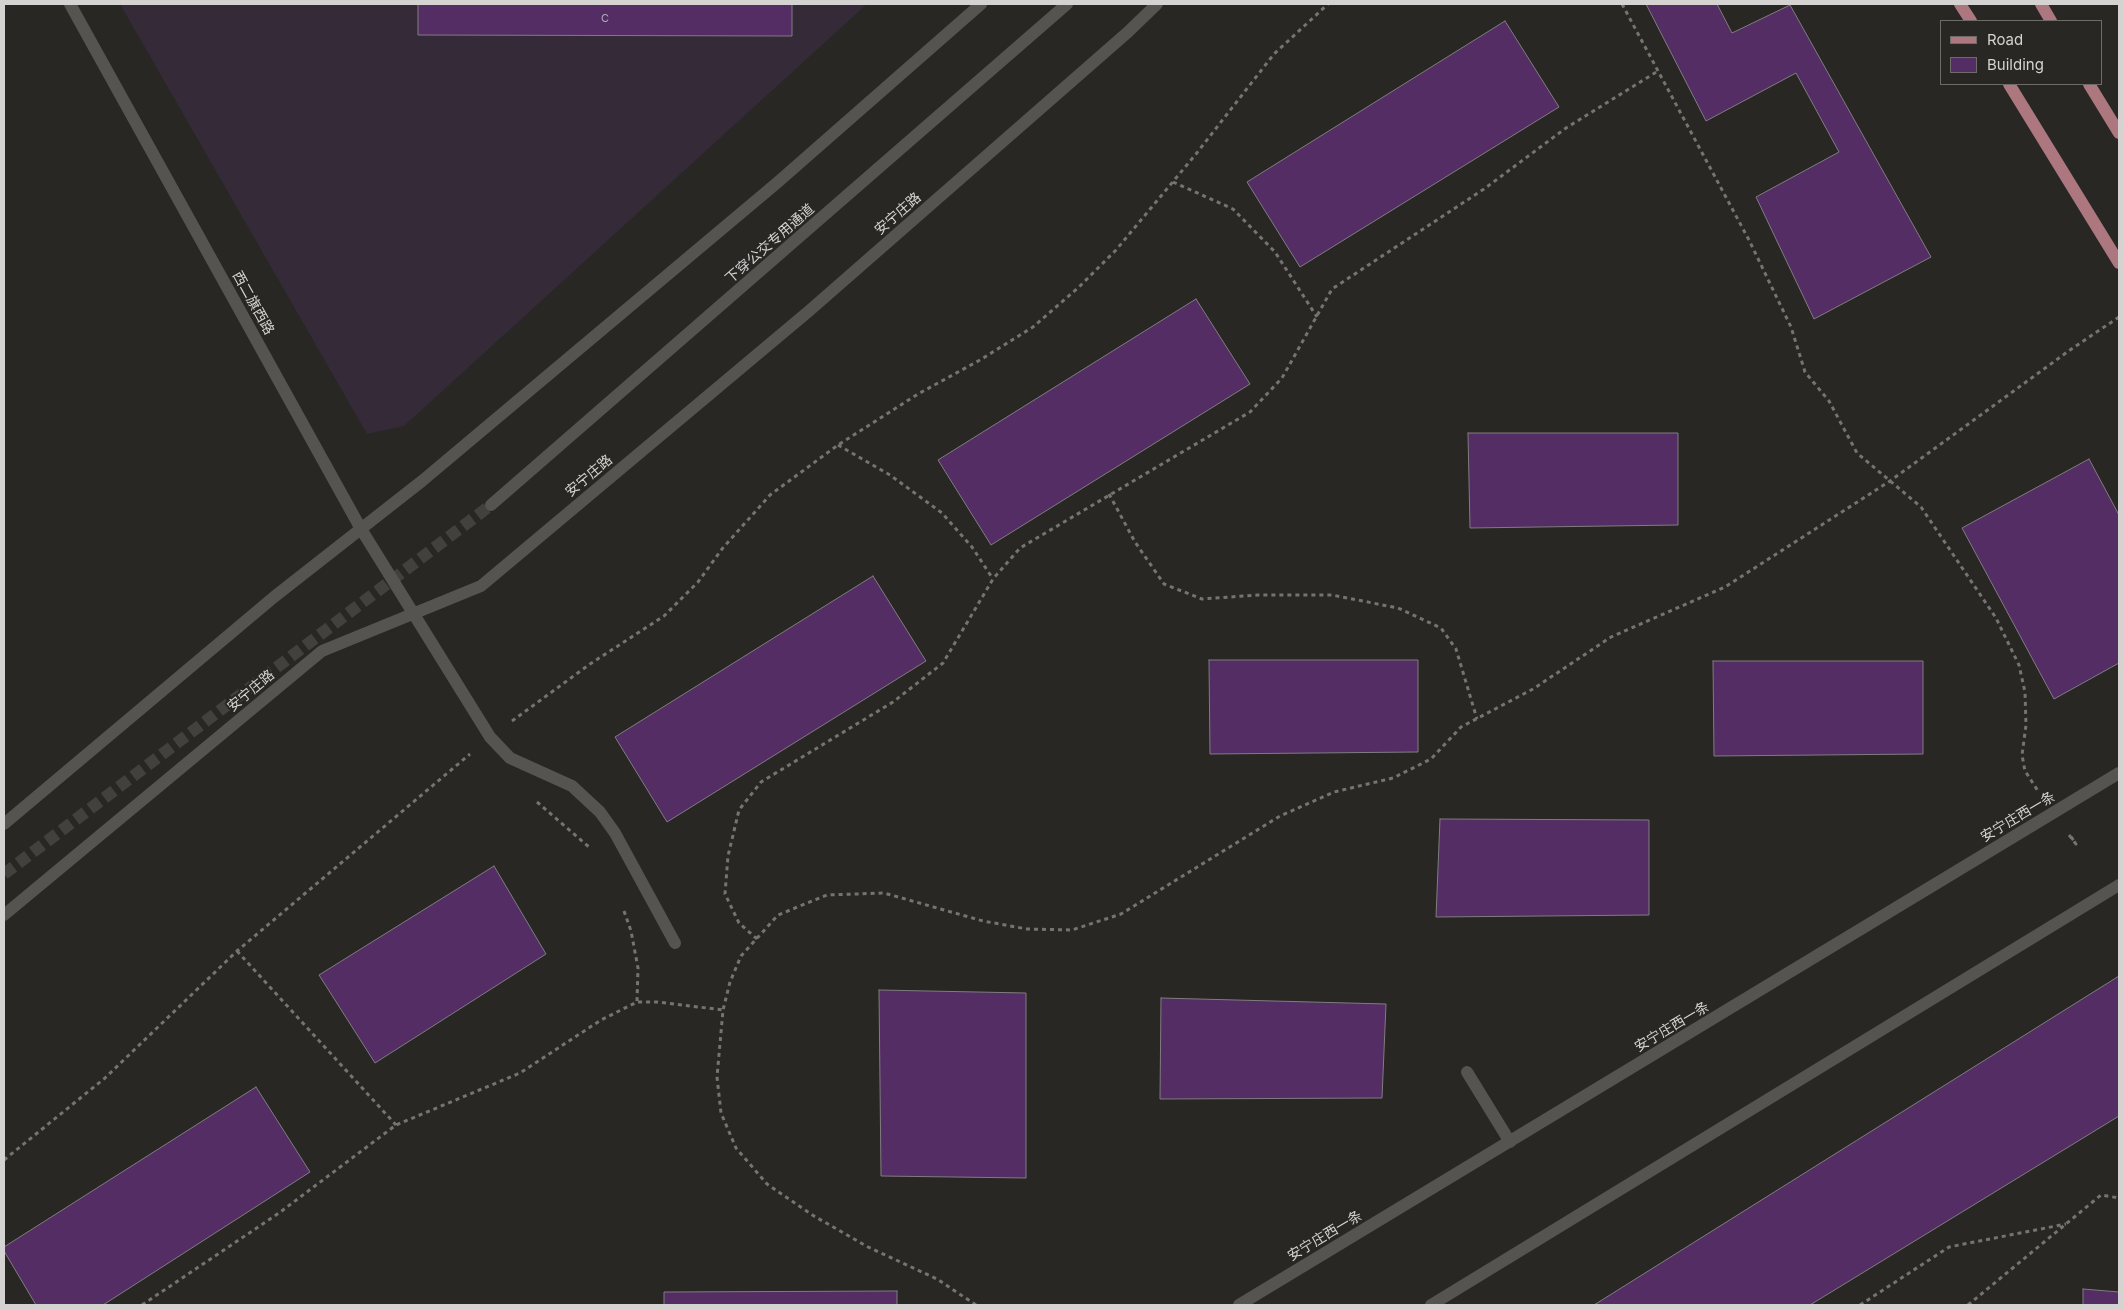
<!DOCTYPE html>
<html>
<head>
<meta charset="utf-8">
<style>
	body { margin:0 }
	#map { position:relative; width:2123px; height:1309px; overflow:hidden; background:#282724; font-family:Inter,sans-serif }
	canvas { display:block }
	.frame { position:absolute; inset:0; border:5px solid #d4d3d2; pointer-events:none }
	.legend { position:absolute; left:1940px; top:20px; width:162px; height:65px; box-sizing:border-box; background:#282724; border:1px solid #6d6c6a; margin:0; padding:6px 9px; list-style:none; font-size:15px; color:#d4d3d2 }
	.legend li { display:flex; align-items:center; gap:10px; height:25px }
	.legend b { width:25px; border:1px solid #6d6c6a }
</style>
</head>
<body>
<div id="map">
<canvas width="2123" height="1309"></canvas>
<div class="frame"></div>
<ul class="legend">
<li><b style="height:6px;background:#ad7780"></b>Road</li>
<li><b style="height:14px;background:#552d65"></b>Building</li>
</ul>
</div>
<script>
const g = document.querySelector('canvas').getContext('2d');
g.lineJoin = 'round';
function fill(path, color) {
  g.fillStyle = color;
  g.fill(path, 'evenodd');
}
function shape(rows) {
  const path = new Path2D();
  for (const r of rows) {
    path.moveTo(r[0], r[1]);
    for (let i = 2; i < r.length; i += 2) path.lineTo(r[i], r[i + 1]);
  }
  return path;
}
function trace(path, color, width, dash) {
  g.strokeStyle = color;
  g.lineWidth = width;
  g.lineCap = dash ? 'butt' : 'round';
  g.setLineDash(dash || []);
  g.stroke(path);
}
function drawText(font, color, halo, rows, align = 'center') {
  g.font = font + ' Inter,"Noto Sans SC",sans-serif';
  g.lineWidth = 4;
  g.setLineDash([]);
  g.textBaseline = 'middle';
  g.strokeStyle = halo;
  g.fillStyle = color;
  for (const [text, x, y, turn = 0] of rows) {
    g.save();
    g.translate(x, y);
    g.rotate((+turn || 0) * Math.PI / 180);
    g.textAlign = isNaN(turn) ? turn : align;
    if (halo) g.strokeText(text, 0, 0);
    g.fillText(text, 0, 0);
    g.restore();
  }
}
fill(shape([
	[120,4,867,4,404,426,367,434]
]), '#352a38');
const building = shape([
	[418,4,792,4,792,36,418,35,418,4],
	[1646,4,1717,4,1732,33,1790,5,1931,257,1814,319,1756,197,1839,152,1796,73,1706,121,1646,4],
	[1505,21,1559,107,1300,267,1247,182,1505,21],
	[1196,299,1250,384,991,545,938,460,1196,299],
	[1468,433,1678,433,1678,525,1470,528,1468,433],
	[2089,459,2119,515,2119,663,2054,699,1962,528,2089,459],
	[873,576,926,661,667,822,615,737,873,576],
	[1209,660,1418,660,1418,752,1210,754,1209,660],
	[1713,661,1923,661,1923,754,1714,756,1713,661],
	[1440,819,1649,820,1649,915,1436,917,1440,819],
	[494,866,546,954,375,1063,319,975,494,866],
	[2119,976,2119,1116,1810,1305,1594,1305,2119,976],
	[879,990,1026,993,1026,1178,881,1176,879,990],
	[1161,998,1386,1004,1382,1098,1160,1099,1161,998],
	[256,1087,310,1172,103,1305,36,1305,4,1251,4,1247,256,1087],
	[2083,1289,2119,1292,2119,1305,2083,1305,2083,1289],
	[897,1291,897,1305,664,1305,664,1292,897,1291]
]);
fill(building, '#552d65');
trace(building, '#7f7d80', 1);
trace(shape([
	[4,874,491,505]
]), '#42413e', 12, [12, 6]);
trace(shape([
	[1622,4,1749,240,1791,327,1805,372,1829,401,1857,453,1921,507,1996,618,2019,665,2025,692,2026,725,2022,755,2025,771,2038,791],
	[1173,182,1233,209,1275,252,1317,317],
	[838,445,890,475,942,513,972,547,993,579],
	[1109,494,1135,542,1164,584,1202,599,1258,595,1332,595,1398,608,1441,628,1456,649,1477,719],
	[512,721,590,664,664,616,698,582,722,549,770,495,838,445,918,394,980,360,1033,327,1079,287,1116,250,1196,154,1274,54,1328,4],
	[537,802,589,847],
	[2069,835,2076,844,2069,834],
	[624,911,631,931,638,968,637,1002],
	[757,939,739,923,725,894,728,856,739,810,761,782,893,702,943,663,993,579,1020,548,1250,412,1282,378,1332,289,1484,189,1566,128,1658,71],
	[237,951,396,1125],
	[4,1160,105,1078,237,951,470,754],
	[142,1305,279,1213,396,1125,520,1073,601,1020,637,1002,658,1002,723,1010],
	[976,1305,937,1279,868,1247,814,1216,767,1184,736,1148,721,1113,717,1077,723,1010,730,982,741,956,778,915,827,895,884,893,983,921,1027,929,1072,930,1121,914,1280,816,1334,792,1393,778,1431,759,1461,727,1533,689,1611,637,1725,587,1890,481,2070,350,2119,317],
	[1860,1305,1949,1247,2066,1224],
	[1968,1305,2101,1195,2119,1198]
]), '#757471', 3, [4, 4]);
trace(shape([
	[70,4,361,529,490,737,510,758,572,786,600,812,615,833,675,943],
	[491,505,1067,4],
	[4,824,274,597,422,481,778,182,981,4],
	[4,915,322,651,481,586,809,311,1128,32,1157,4],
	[1467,1072,1510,1142],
	[1239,1305,2119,773],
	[1431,1305,2119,885]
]), '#555451', 12);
trace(shape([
	[1960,4,1971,21],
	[2041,4,2051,21],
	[2009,84,2119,263],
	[2089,84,2119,133]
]), '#ad7780', 12);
drawText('11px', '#b4aab7', null, [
	["C",605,19]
]);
drawText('14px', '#d4d3d2', '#282724', [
	["安宁庄路",898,214,-41],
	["下穿公交专用通道",770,244,-41],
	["西二旗西路",253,303,61],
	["安宁庄路",589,476,-40],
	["安宁庄路",251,691,-40],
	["安宁庄西一条",2018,817,-31],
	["安宁庄西一条",1672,1027,-31],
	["安宁庄西一条",1325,1236,-31]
]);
</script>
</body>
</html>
